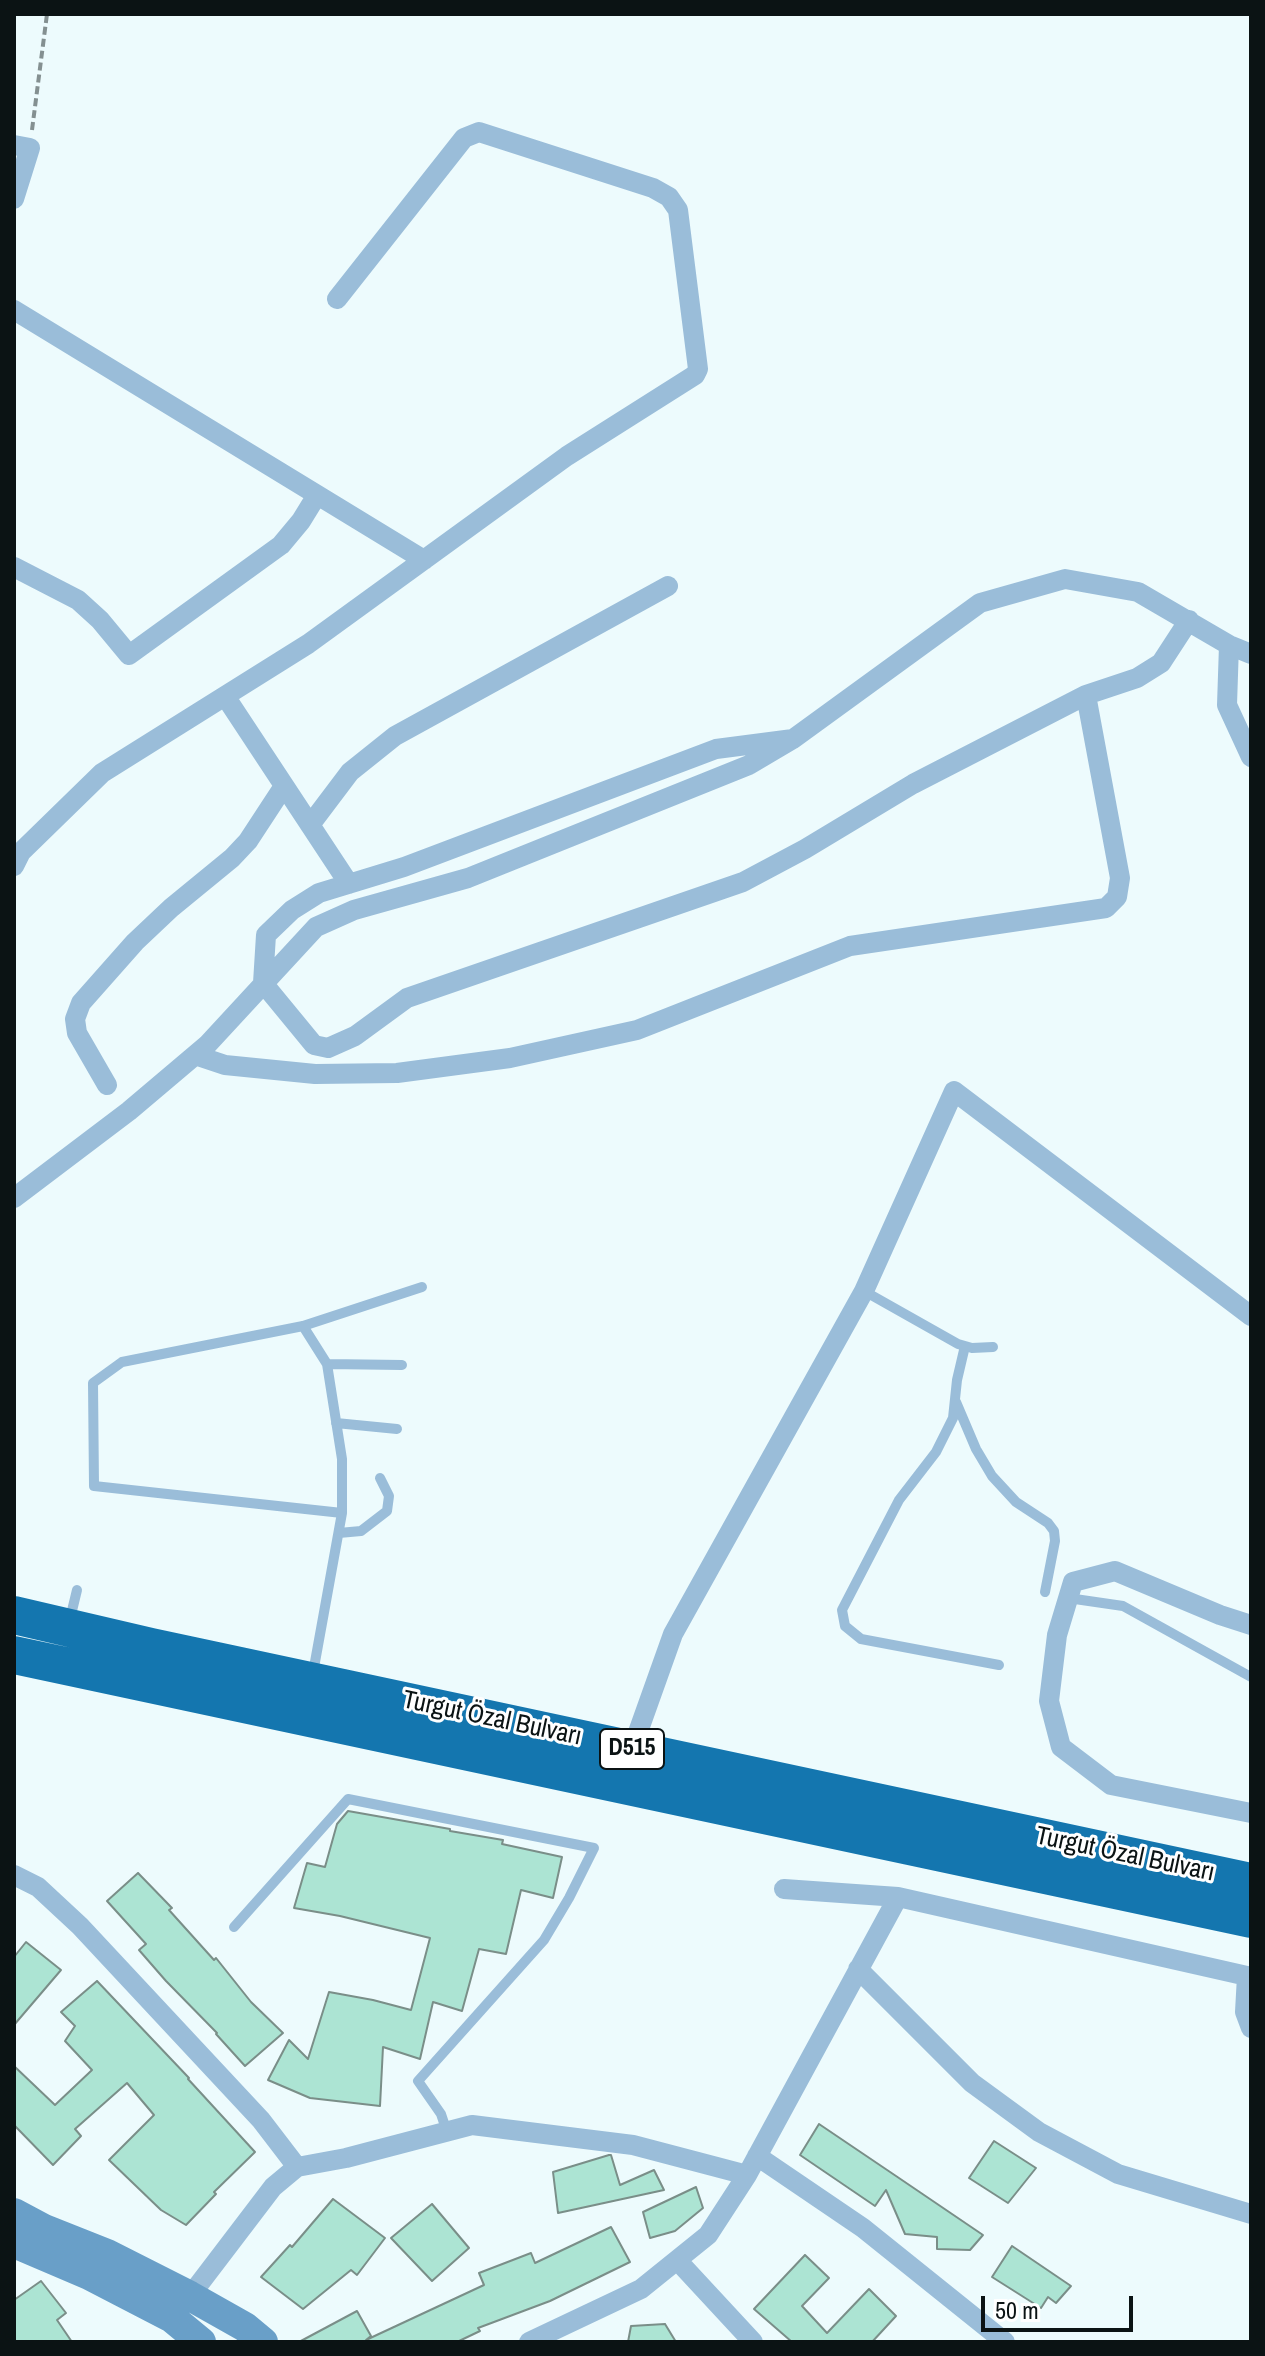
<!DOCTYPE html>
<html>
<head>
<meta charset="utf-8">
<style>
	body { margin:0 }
	#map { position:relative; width:1265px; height:2356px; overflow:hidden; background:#edfbfd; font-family:"Archivo Narrow",sans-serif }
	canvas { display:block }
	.frame { position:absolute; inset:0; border:16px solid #0b1314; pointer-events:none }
	.scale { position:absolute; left:981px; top:2296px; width:152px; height:36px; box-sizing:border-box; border:4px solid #0b1314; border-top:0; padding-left:10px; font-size:24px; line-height:28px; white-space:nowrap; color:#0b1314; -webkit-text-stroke:6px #fff; paint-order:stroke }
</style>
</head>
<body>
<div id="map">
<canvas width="1265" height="2356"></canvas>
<div class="frame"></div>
<div class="scale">50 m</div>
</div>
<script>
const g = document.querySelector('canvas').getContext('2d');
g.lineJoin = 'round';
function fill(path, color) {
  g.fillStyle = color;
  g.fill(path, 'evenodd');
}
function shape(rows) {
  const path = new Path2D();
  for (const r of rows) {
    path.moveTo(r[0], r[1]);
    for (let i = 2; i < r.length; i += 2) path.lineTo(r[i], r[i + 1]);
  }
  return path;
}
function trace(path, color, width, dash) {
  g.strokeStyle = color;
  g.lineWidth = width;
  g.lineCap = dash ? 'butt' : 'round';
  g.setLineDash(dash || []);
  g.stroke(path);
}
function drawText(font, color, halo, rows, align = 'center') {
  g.font = font + ' "Archivo Narrow",sans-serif';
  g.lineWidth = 6;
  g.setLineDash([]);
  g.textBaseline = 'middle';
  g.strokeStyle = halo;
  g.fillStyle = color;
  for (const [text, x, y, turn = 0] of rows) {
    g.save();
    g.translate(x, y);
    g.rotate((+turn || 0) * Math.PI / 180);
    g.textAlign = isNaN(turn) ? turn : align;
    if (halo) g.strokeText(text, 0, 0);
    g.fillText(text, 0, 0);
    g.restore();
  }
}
const building = shape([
	[348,1811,450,1829,450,1831,503,1840,502,1844,562,1857,553,1898,521,1890,506,1954,479,1949,462,2011,433,2002,420,2059,383,2047,380,2106,310,2098,268,2080,289,2040,308,2059,329,1992,373,2000,411,2010,430,1938,340,1916,294,1908,307,1863,325,1867,337,1824,348,1811],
	[138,1873,172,1908,169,1910,214,1960,216,1958,251,2002,283,2033,245,2066,216,2034,217,2033,166,1981,139,1950,146,1944,107,1901,138,1873],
	[26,1942,61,1970,14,2025,14,1957,26,1942],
	[97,1981,189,2078,188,2079,255,2152,214,2192,216,2194,186,2225,161,2210,109,2160,154,2115,127,2083,75,2129,81,2136,53,2165,14,2125,14,2066,55,2105,92,2070,65,2041,75,2026,61,2012,97,1981],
	[819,2124,896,2176,983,2235,970,2250,937,2249,937,2237,905,2234,886,2190,875,2206,800,2155,819,2124],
	[994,2141,1036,2168,1008,2203,969,2178,994,2141],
	[609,2155,611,2155,620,2185,654,2170,664,2190,558,2213,553,2172,609,2155],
	[696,2187,703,2208,675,2231,650,2238,643,2212,696,2187],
	[333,2199,385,2238,357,2275,351,2270,303,2309,261,2277,290,2245,292,2247,333,2199],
	[432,2204,469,2248,432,2281,391,2238,432,2204],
	[611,2227,630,2262,550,2301,478,2328,480,2331,457,2342,299,2342,357,2311,371,2336,366,2340,484,2285,479,2273,531,2253,535,2263,611,2227],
	[1012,2246,1071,2286,1056,2303,1048,2297,1041,2308,992,2277,1012,2246],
	[805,2255,829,2278,802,2306,827,2333,869,2289,896,2316,872,2342,792,2342,754,2309,805,2255],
	[41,2281,66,2313,57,2320,72,2342,14,2342,14,2300,41,2281],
	[665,2324,676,2342,628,2342,631,2326,665,2324]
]);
fill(building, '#ace4d3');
trace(building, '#7a8e88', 2);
trace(shape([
	[32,130,47,14]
]), '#849091', 4, [8, 4]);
trace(shape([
	[864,1291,958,1344,972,1348,993,1347],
	[303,1326,327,1364,342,1459,342,1513,313,1673],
	[965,1346,957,1380,953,1418,936,1452,899,1500,842,1610,845,1626,861,1639,999,1665],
	[327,1364,402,1365],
	[956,1402,976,1449,992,1476,1016,1502,1048,1523,1054,1531,1055,1541,1045,1592],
	[336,1423,397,1429],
	[342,1513,94,1486,93,1383,122,1362,303,1326,422,1287],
	[339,1533,361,1531,387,1511,389,1496,380,1478],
	[1068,1598,1123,1606,1251,1677],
	[70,1619,77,1590],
	[234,1927,348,1799,594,1848,569,1898,544,1940,418,2081,441,2114,447,2132]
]), '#9abdd9', 10);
trace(shape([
	[14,145,30,148,14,199],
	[14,310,424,560],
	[14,567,78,600,100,620,129,655,281,545,301,521,317,495],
	[1229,645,1227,705,1251,757],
	[225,696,349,884],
	[793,739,716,749,404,867,319,893,292,910,266,935,263,983,314,1045,328,1048,355,1036,407,998,743,882,805,849,913,784,1086,695,1137,678,1161,663,1189,620],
	[310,825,350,772,395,736,668,586],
	[14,866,21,852,102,773,308,644,567,456,695,375,698,369,678,210,669,197,653,188,479,132,464,138,337,299],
	[195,1055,225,1065,315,1074,397,1073,510,1058,637,1030,850,946,1106,908,1117,897,1120,878,1086,695],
	[107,1085,77,1033,75,1019,81,1003,135,942,171,908,232,858,248,841,284,786],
	[14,1198,129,1111,207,1045,316,927,354,910,468,878,749,765,793,739,980,603,1065,579,1138,592,1229,645,1251,654],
	[1251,1625,1220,1615,1115,1571,1073,1582,1057,1635,1049,1701,1061,1747,1111,1785,1251,1813],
	[632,1749,673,1634,864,1291,954,1091,1251,1316],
	[14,1875,38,1887,80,1926,261,2120,297,2167],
	[784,1889,898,1897,1247,1976,1245,2012,1251,2028],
	[858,1969,972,2083,1039,2132,1118,2174,1251,2214],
	[757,2156,863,2228,1005,2342],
	[677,2260,753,2342],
	[190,2296,273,2187,297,2167,346,2158,472,2125,633,2145,747,2175],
	[529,2342,641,2289,708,2235,747,2175,898,1897]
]), '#9abdd9', 20);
trace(shape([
	[14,2213,44,2229,107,2254,190,2296,245,2327,263,2342],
	[14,2243,89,2275,172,2318,201,2342]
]), '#699fc8', 30);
trace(shape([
	[14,1615,151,1647,1251,1882],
	[14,1655,1251,1919]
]), '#1476af', 38);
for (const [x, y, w] of [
	[632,1749,64]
]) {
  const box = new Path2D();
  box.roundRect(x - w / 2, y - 20, w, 40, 6);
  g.fillStyle = '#fff';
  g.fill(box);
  trace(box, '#0b1314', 2);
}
drawText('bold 24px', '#0b1314', null, [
	["D515",632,1749]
]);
drawText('26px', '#0b1314', '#fff', [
	["Turgut Özal Bulvarı",492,1719,12],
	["Turgut Özal Bulvarı",1125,1855,12]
]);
</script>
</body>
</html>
